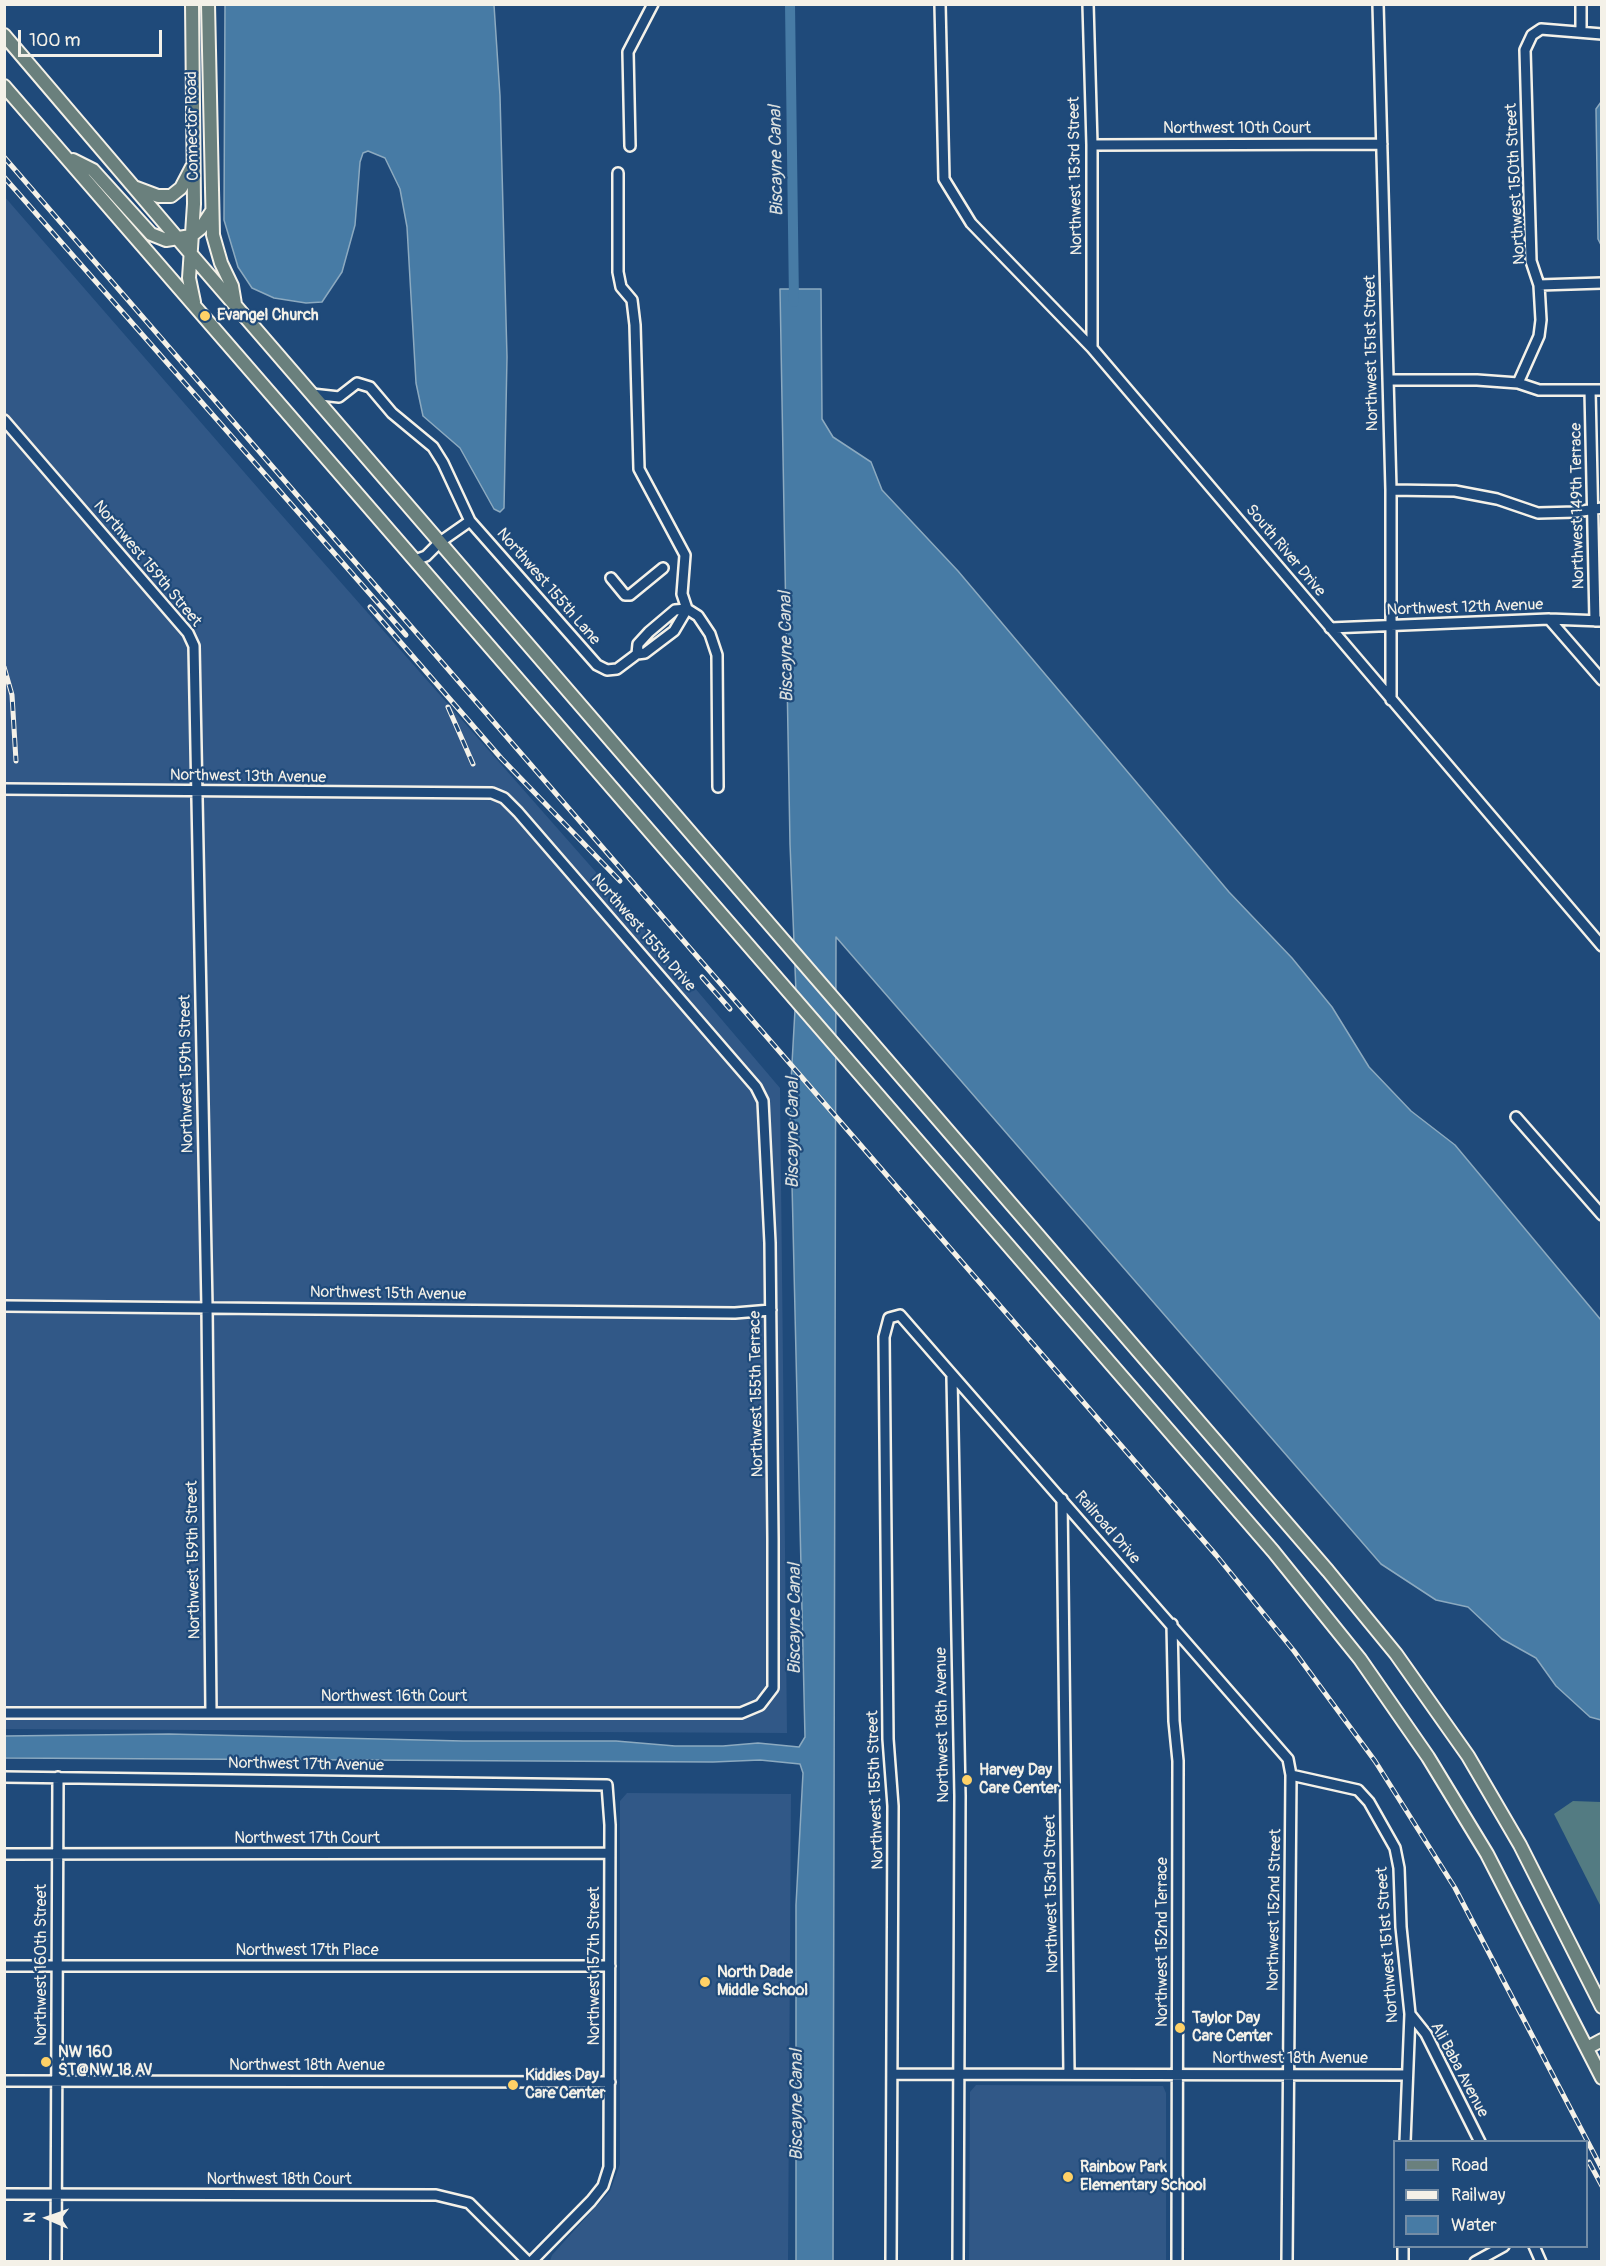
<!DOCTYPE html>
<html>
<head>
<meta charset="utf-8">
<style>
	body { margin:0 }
	#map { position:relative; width:1606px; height:2266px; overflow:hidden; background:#1f4a7a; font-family:Pangolin,sans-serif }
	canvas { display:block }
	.frame { position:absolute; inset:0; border:6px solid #f4f1e8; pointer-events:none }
	.legend { position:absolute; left:1393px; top:2140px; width:195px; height:108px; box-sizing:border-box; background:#1f4a7a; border:2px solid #748da6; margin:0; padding:8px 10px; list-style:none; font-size:18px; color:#f4f1e8 }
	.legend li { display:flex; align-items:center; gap:12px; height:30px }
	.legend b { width:30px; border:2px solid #748da6 }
	.north { position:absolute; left:18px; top:2188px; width:60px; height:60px; -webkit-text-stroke:4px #1f4a7a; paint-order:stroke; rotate:272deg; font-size:16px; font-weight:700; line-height:24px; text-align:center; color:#f4f1e8 }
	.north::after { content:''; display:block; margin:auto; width:21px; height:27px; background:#f4f1e8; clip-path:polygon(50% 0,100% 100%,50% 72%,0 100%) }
	.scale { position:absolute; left:18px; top:30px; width:144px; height:27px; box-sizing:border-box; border:3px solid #f4f1e8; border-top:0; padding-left:8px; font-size:18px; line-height:21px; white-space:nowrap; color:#f4f1e8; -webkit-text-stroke:4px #1f4a7a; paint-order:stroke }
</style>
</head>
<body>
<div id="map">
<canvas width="1606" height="2266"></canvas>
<div class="frame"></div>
<ul class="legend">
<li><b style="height:8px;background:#6a807d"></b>Road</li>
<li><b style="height:8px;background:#f4f1e8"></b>Railway</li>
<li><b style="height:16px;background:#477ba5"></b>Water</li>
</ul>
<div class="north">N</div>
<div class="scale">100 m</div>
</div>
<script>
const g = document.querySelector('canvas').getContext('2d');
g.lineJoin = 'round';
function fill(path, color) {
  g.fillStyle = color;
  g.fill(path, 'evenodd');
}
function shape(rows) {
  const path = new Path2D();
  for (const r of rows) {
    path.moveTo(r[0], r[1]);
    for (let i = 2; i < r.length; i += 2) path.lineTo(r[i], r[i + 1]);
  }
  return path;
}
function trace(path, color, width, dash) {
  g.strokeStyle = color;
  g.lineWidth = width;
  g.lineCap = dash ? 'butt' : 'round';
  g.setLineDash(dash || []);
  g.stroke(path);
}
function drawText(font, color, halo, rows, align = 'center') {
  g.font = font + ' Pangolin,sans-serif';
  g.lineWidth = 4.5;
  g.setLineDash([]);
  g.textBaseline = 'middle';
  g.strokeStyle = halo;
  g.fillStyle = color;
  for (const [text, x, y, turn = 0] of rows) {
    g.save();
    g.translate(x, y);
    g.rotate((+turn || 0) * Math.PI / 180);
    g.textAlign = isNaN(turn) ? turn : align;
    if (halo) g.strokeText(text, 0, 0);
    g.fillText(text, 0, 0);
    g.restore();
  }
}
fill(shape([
	[4,196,271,503,602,879,780,1088,787,1733,5,1729],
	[627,1793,791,1794,788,2261,550,2261,552,2255,610,2191,620,2164,620,1801],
	[976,2085,1163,2086,1166,2093,1166,2261,969,2261,970,2092]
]), '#315887');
fill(shape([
	[1573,1801,1601,1802,1601,1907,1554,1814]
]), '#537b82');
const water = shape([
	[225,5,494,5,500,96,507,357,504,508,500,512,494,509,460,448,423,416,416,383,407,227,400,189,385,158,368,151,363,153,360,162,355,225,342,272,322,302,306,303,274,298,252,288,238,267,224,220,225,5],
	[1601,102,1601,245,1598,239,1596,109,1601,102],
	[780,289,821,289,822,419,833,437,871,462,882,490,958,571,1229,892,1292,958,1332,1007,1369,1067,1411,1111,1455,1145,1601,1320,1601,1720,1590,1717,1556,1686,1536,1658,1502,1639,1468,1607,1436,1600,1381,1564,836,937,833,2261,796,2261,796,1905,803,1773,800,1764,760,1760,713,1762,5,1758,5,1736,169,1734,463,1741,616,1741,675,1746,723,1746,758,1743,799,1747,805,1737,790,1099,796,992,790,844,780,289]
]);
fill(water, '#477ba5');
trace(water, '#8caac0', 1.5);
trace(shape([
	[790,4,794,302]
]), '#477ba5', 10);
const minor = shape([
	[940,4,944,179,971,223,1092,348,1602,946],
	[1088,4,1092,145,1092,348],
	[1378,4,1391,490,1391,700],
	[1581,4,1581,32],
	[1092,145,1382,144],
	[630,146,628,52,653,4],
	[618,173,618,272,621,287,632,300,635,325,639,469,685,555,682,594,687,609,698,616,710,634,717,655,718,787],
	[1539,285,1602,283],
	[1388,380,1477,380,1518,383,1539,390,1602,390],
	[1518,383,1539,336,1541,320,1539,285,1531,261,1525,50,1532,35,1541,29,1602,34],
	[1590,390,1595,621],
	[312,394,339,397,357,383,370,387,392,413,433,447,443,463,470,521,597,665,607,670,617,669,637,654,645,653,674,631,687,609],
	[4,420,188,633,194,646,207,1307,211,1712],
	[1391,490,1455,491,1497,499,1538,513,1576,512,1602,508],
	[415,560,426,556,440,542,470,521],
	[611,578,625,595,630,595,663,568],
	[1549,619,1602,680],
	[1330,628,1549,619,1602,621],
	[637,654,638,644,649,632,675,610,687,609],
	[4,789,492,793,504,798,518,812,756,1087,763,1101,770,1243,773,1539,773,1688,760,1705,741,1713,4,1713],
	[1516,1117,1602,1215],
	[4,1306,735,1313,771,1310],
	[952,1377,960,1796,958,2262],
	[1062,1499,1069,2073],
	[1172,1624,1174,1721,1178,1761,1177,2262],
	[1291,1775,1358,1790,1369,1802,1395,1848,1399,1868,1401,1927,1410,2014,1405,2142],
	[4,1777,607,1785,610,1825,609,2167,603,2186,591,2201,531,2262],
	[4,1854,609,1853],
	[4,1966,610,1966],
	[1410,2014,1426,2034,1480,2142],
	[892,2074,1406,2075],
	[4,2081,610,2082],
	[4,2194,436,2195,469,2203,528,2262],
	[1534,2246,1541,2262],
	[56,2262,58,1777],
	[891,2262,893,1806,888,1739,884,1337,889,1318,900,1315,1288,1759,1291,1775,1287,2262],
	[1403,2262,1403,2246],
	[1475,2262,1504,2246]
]);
const major = shape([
	[192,4,194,204,189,278,194,302],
	[208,4,213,235,221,263,232,286,235,304],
	[4,35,190,253,1328,1571,1396,1654,1468,1756,1520,1845,1602,2007],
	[4,86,1273,1551,1360,1659,1428,1757,1487,1854,1602,2078],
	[73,160,93,170,151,234,166,240,191,236,201,228,212,211],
	[134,187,158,196,171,196,181,188,192,167],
	[1587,2048,1602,2040]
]);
trace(minor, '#f4f1e8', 14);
trace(major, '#f4f1e8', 16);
trace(minor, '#1f4a7a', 9);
trace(major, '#6a807d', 12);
const rail = shape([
	[4,157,1216,1555,1294,1651,1375,1761,1455,1888,1602,2169],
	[4,177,406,635],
	[370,607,501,758,620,881],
	[4,667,12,695,16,761],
	[448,707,473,764],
	[702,977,730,1009],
	[1589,2162,1602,2186]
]);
trace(rail, '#f4f1e8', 5);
trace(rail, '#1f4a7a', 3, [9]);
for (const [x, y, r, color] of [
	[205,316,6,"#ffd166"],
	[967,1780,6,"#ffd166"],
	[705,1982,6,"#ffd166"],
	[1180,2028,6,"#ffd166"],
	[46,2062,6,"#ffd166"],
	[513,2085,6,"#ffd166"],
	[1068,2177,6,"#ffd166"]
]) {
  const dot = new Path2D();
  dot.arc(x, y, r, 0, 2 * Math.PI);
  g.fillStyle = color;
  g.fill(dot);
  trace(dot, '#1f4a7a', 2);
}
drawText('16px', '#f4f1e8', '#1f4a7a', [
	["Connector Road",193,126,-91],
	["Northwest 10th Court",1237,129],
	["Northwest 153rd Street",1076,176,-91],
	["Northwest 150th Street",1516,184,-93],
	["Northwest 151st Street",1372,353,-91],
	["Northwest 149th Terrace",1578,506,-91],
	["South River Drive",1285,551,50],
	["Northwest 159th Street",147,564,50],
	["Northwest 155th Lane",548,587,49],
	["Northwest 12th Avenue",1465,608,-2],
	["Northwest 13th Avenue",248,777,1],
	["Northwest 155th Drive",643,933,49],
	["Northwest 159th Street",187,1074,-91],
	["Northwest 15th Avenue",388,1294,1],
	["Northwest 155th Terrace",757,1394,-91],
	["Railroad Drive",1107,1528,49],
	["Northwest 159th Street",194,1560,-91],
	["Northwest 16th Court",394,1697],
	["Northwest 18th Avenue",943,1725,-91],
	["Northwest 17th Avenue",306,1765,1],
	["Northwest 155th Street",876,1790,-92],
	["Northwest 17th Court",307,1839],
	["Northwest 153rd Street",1052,1894,-91],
	["Northwest 152nd Street",1275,1910,-89],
	["Northwest 152nd Terrace",1163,1942,-90],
	["Northwest 151st Street",1388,1945,-94],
	["Northwest 17th Place",307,1951],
	["Northwest 160th Street",42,1965,-90],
	["Northwest 157th Street",595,1966,-90],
	["Northwest 18th Avenue",1290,2059],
	["Northwest 18th Avenue",307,2066],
	["Ali Baba Avenue",1459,2070,62],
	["Northwest 18th Court",279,2180]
]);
drawText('bold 16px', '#f4f1e8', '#1f4a7a', [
	["Evangel Church",217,316],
	["Harvey Day",979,1771],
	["Care Center",979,1789],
	["North Dade",717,1973],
	["Middle School",717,1991],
	["Taylor Day",1192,2019],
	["Care Center",1192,2037],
	["NW 160",58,2053],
	["ST@NW 18 AV",58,2071],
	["Kiddies Day",525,2076],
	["Care Center",525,2094],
	["Rainbow Park",1080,2168],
	["Elementary School",1080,2186]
], 'left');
drawText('italic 18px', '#dadfde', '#1f4a7a', [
	["Biscayne Canal",777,161,-91],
	["Biscayne Canal",787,647,-91],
	["Biscayne Canal",793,1133,-90],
	["Biscayne Canal",795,1619,-90],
	["Biscayne Canal",797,2105,-90]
]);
</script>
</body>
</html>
